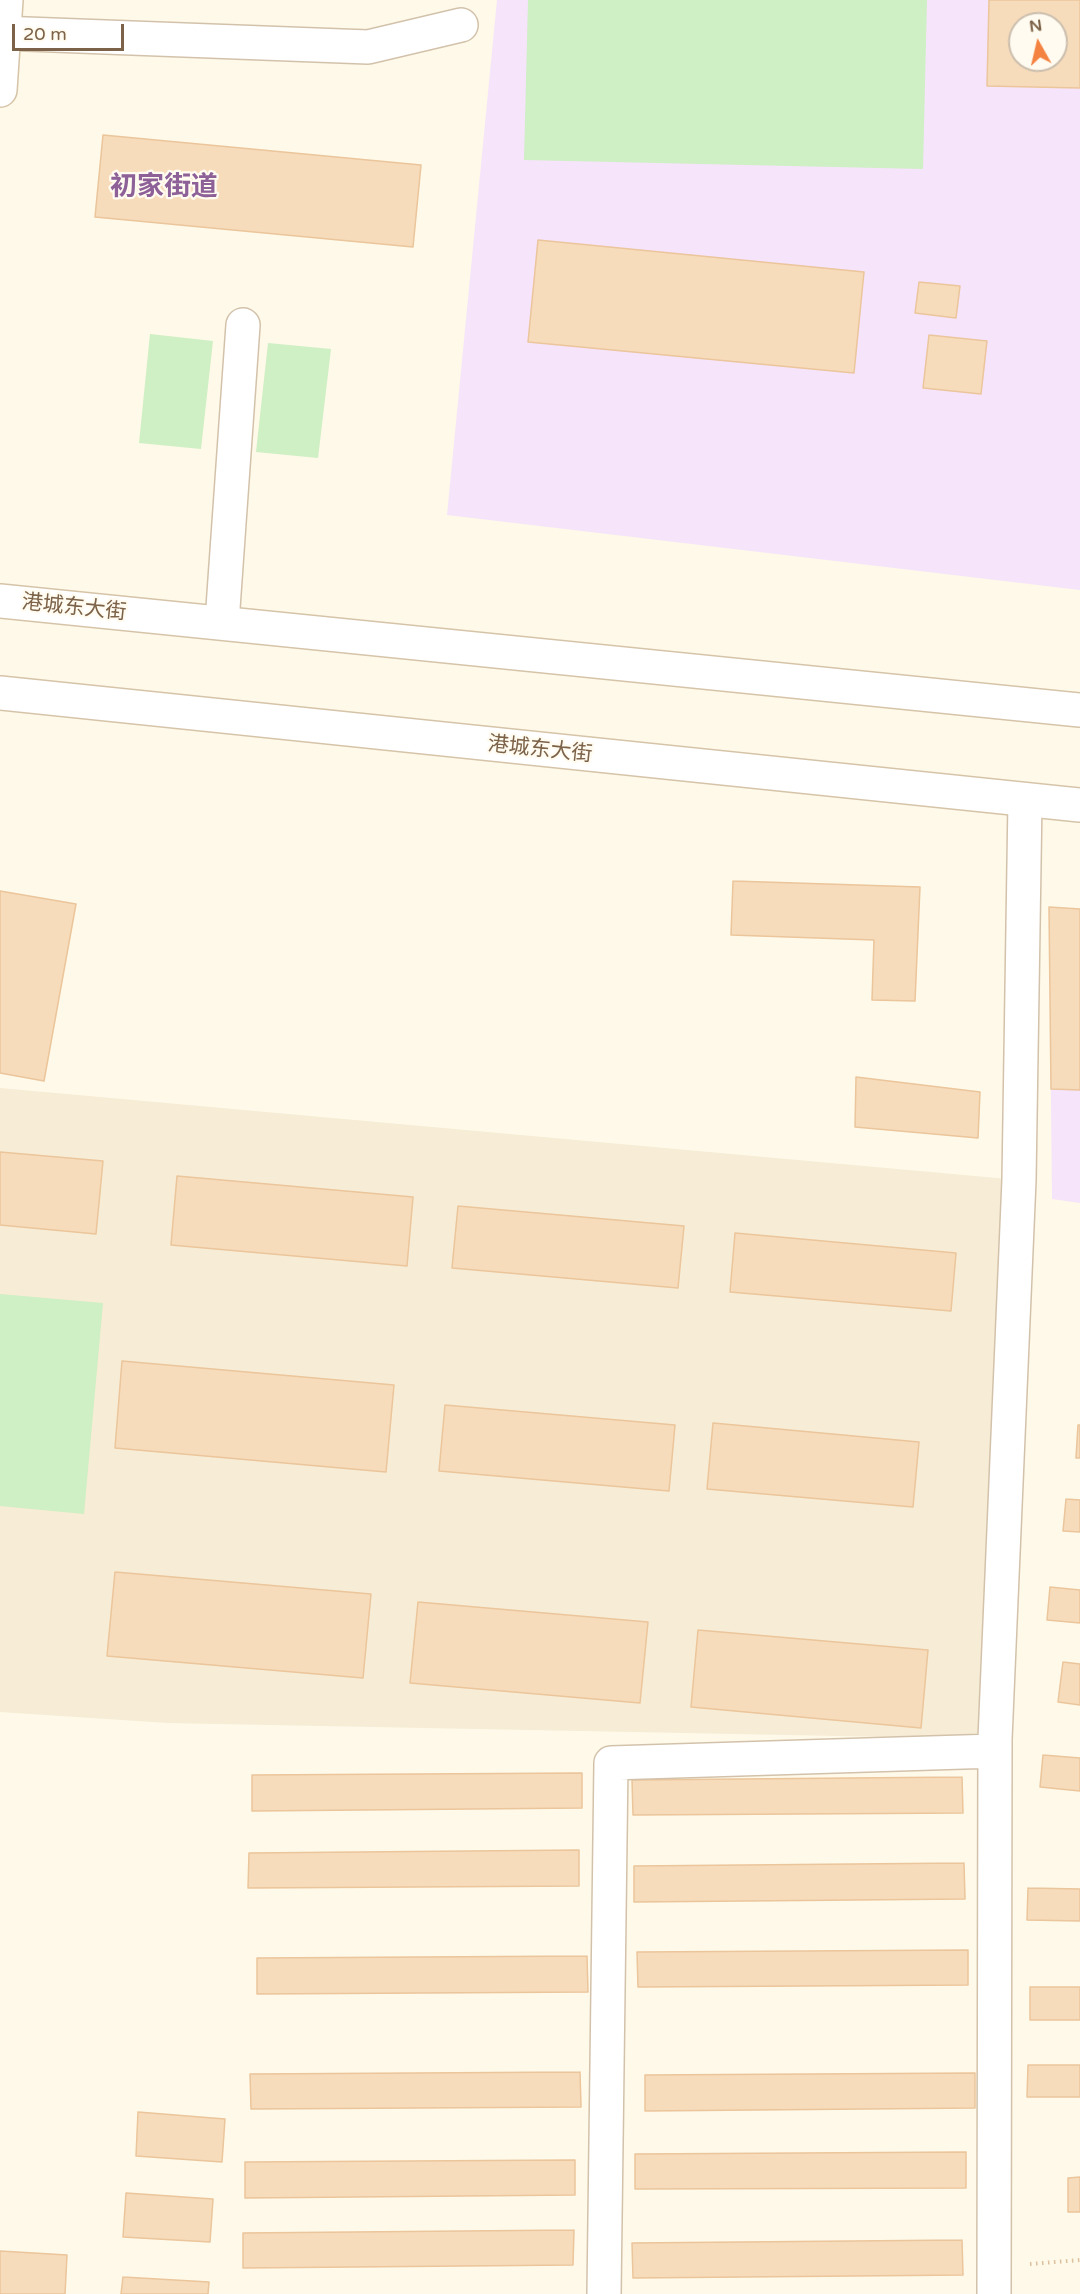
<!DOCTYPE html>
<html>
<head>
<meta charset="utf-8">
<style>
	body { margin:0 }
	#map { position:relative; width:1080px; height:2294px; overflow:hidden; background:#fef9e8; font-family:"Varela Round",sans-serif }
	canvas { display:block }
	.north { position:absolute; left:1008px; top:12px; width:60px; height:60px; box-sizing:border-box; background:#fffbf0; border:2px solid #cbbead; border-radius:50%; rotate:352deg; font-size:16px; font-weight:700; line-height:24px; text-align:center; color:#7c6248 }
	.north::after { content:''; display:block; margin:auto; width:21px; height:27px; background:#f48341; clip-path:polygon(50% 0,100% 100%,50% 72%,0 100%) }
	.scale { position:absolute; left:12px; top:24px; width:112px; height:27px; box-sizing:border-box; border:3px solid #7c6248; border-top:0; padding-left:8px; font-size:18px; line-height:21px; white-space:nowrap; color:#7c6248; -webkit-text-stroke:4px #fffbf0; paint-order:stroke }
</style>
</head>
<body>
<div id="map">
<canvas width="1080" height="2294"></canvas>
<div class="north">N</div>
<div class="scale">20 m</div>
</div>
<script>
const g = document.querySelector('canvas').getContext('2d');
g.lineJoin = 'round';
function fill(path, color) {
  g.fillStyle = color;
  g.fill(path, 'evenodd');
}
function shape(rows) {
  const path = new Path2D();
  for (const r of rows) {
    path.moveTo(r[0], r[1]);
    for (let i = 2; i < r.length; i += 2) path.lineTo(r[i], r[i + 1]);
  }
  return path;
}
function trace(path, color, width, dash) {
  g.strokeStyle = color;
  g.lineWidth = width;
  g.lineCap = dash ? 'butt' : 'round';
  g.setLineDash(dash || []);
  g.stroke(path);
}
function drawText(font, color, halo, rows, align = 'center') {
  g.font = font + ' "Varela Round","Noto Sans SC",sans-serif';
  g.lineWidth = 4.5;
  g.setLineDash([]);
  g.textBaseline = 'middle';
  g.strokeStyle = halo;
  g.fillStyle = color;
  for (const [text, x, y, turn = 0] of rows) {
    g.save();
    g.translate(x, y);
    g.rotate((+turn || 0) * Math.PI / 180);
    g.textAlign = isNaN(turn) ? turn : align;
    if (halo) g.strokeText(text, 0, 0);
    g.fillText(text, 0, 0);
    g.restore();
  }
}
fill(shape([
	[0,1088,1019,1180,995,1739,168,1723,0,1712]
]), '#f7ecd5');
fill(shape([
	[497,0,1080,0,1080,590,447,515],
	[1020,24,1056,24,1056,60,1020,60],
	[1049,907,1080,909,1080,1203,1052,1199]
]), '#f6e4fb');
fill(shape([
	[528,0,927,0,923,169,524,160],
	[150,334,213,341,201,449,139,443],
	[268,343,331,349,318,458,256,452],
	[0,1294,103,1303,84,1514,0,1506]
]), '#cfefc4');
const building = shape([
	[989,0,1080,0,1080,88,987,86,989,0],
	[1020,24,1056,24,1056,60,1020,60,1020,24],
	[103,135,421,165,413,247,95,217,103,135],
	[538,240,864,272,854,373,528,342,538,240],
	[919,282,960,286,956,318,915,313,919,282],
	[929,335,987,341,981,394,923,388,929,335],
	[733,881,920,887,915,1001,872,1000,874,940,731,935,733,881],
	[0,891,76,904,44,1081,0,1073,0,891],
	[1049,907,1080,909,1080,1090,1051,1089,1049,907],
	[856,1077,980,1092,978,1138,855,1127,856,1077],
	[0,1152,103,1161,96,1234,0,1225,0,1152],
	[177,1176,413,1197,407,1266,171,1245,177,1176],
	[458,1206,684,1226,678,1288,452,1268,458,1206],
	[735,1233,956,1253,951,1311,730,1292,735,1233],
	[122,1361,394,1385,386,1472,115,1448,122,1361],
	[445,1405,675,1425,669,1491,439,1471,445,1405],
	[713,1423,919,1442,913,1507,707,1489,713,1423],
	[1078,1425,1080,1425,1080,1458,1076,1458,1078,1425],
	[1066,1499,1080,1500,1080,1532,1063,1531,1066,1499],
	[115,1572,371,1594,363,1678,107,1656,115,1572],
	[1050,1587,1080,1590,1080,1623,1047,1620,1050,1587],
	[418,1602,648,1622,640,1703,410,1683,418,1602],
	[698,1630,928,1650,921,1728,691,1707,698,1630],
	[1063,1662,1080,1664,1080,1705,1058,1702,1063,1662],
	[1043,1755,1080,1758,1080,1791,1040,1787,1043,1755],
	[582,1773,582,1808,252,1811,252,1775,582,1773],
	[962,1777,963,1813,633,1815,632,1780,962,1777],
	[579,1850,579,1886,248,1888,249,1853,579,1850],
	[964,1863,965,1899,634,1902,634,1866,964,1863],
	[1028,1888,1080,1889,1080,1921,1027,1920,1028,1888],
	[968,1950,968,1985,638,1987,637,1952,968,1950],
	[587,1956,588,1992,257,1994,257,1958,587,1956],
	[1030,1987,1080,1987,1080,2020,1030,2020,1030,1987],
	[1028,2065,1080,2065,1080,2097,1027,2097,1028,2065],
	[580,2072,581,2107,251,2109,250,2074,580,2072],
	[975,2073,975,2108,645,2111,645,2075,975,2073],
	[138,2112,225,2119,222,2162,136,2156,138,2112],
	[966,2152,966,2188,635,2189,635,2154,966,2152],
	[575,2160,575,2195,245,2198,245,2162,575,2160],
	[1080,2177,1080,2212,1068,2212,1068,2178,1080,2177],
	[126,2193,213,2199,210,2242,123,2237,126,2193],
	[574,2230,573,2265,243,2268,243,2233,574,2230],
	[962,2240,963,2275,633,2278,632,2243,962,2240],
	[0,2251,67,2255,65,2294,0,2294,0,2251],
	[123,2277,209,2282,208,2294,121,2294,123,2277]
]);
fill(building, '#f7dcbc');
trace(building, '#ebc59b', 1.5);
const street = shape([
	[0,33,368,47,461,25],
	[222,622,243,325],
	[604,2294,611,1763,995,1751],
	[994,2294,995,1739,1019,1180,1025,800]
]);
const secondary = shape([
	[0,90,6,0],
	[0,601,1080,710],
	[0,693,1080,805]
]);
trace(street, '#d3c2ab', 36);
trace(secondary, '#d6c4a9', 36);
trace(shape([
	[1030,2264,1080,2260]
]), '#ddc09e', 4, [1.5, 4.5]);
trace(street, '#fff', 33);
trace(secondary, '#fff', 33);
drawText('21px', '#7c6248', '#fffbf0', [
	["港城东大街",74,608,6],
	["港城东大街",540,750,6]
]);
drawText('bold 27px', '#8d6098', '#fffbf0', [
	["初家街道",164,188]
]);
</script>
</body>
</html>
